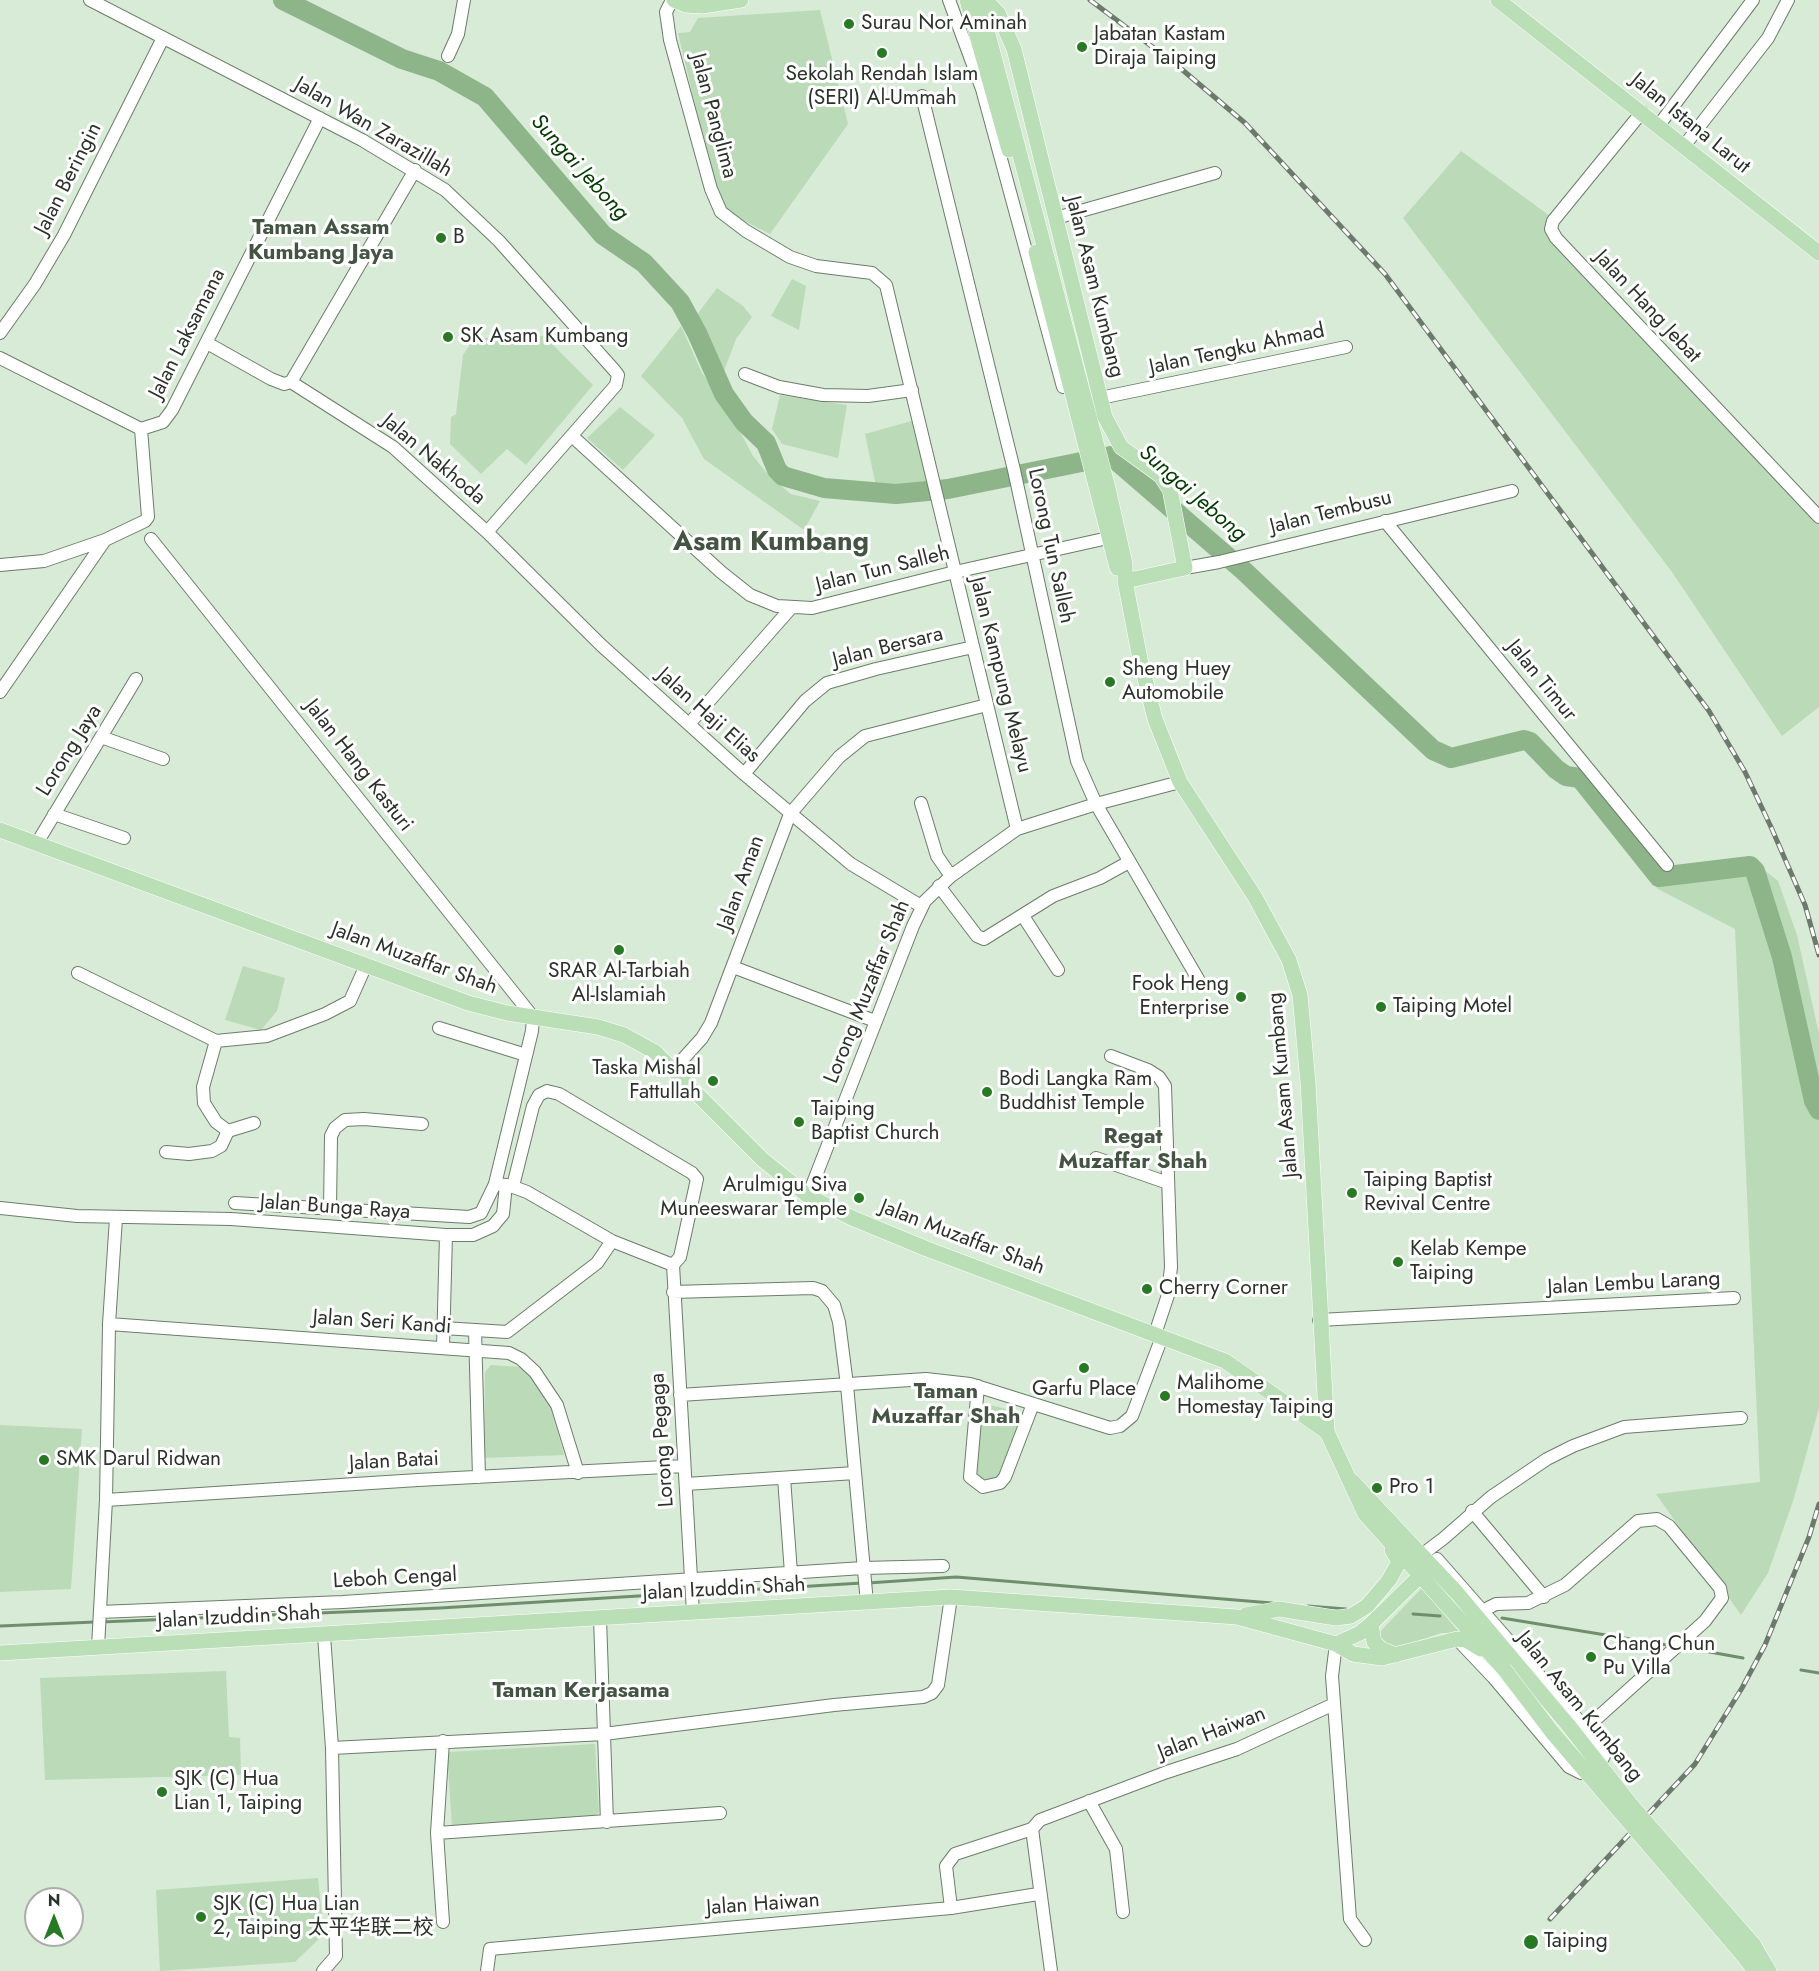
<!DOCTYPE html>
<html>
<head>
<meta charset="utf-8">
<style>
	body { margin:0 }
	#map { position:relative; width:1819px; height:1971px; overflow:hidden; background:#d8ebd6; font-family:Jost,sans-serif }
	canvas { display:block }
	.north { position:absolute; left:24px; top:1887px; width:60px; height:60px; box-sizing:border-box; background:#fff; border:2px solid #aaadaa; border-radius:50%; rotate:0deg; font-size:16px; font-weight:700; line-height:24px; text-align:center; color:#2a322a }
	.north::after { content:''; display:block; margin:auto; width:21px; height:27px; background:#277923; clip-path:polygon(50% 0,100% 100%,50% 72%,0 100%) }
</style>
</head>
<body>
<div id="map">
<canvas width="1819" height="1971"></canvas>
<div class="north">N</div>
</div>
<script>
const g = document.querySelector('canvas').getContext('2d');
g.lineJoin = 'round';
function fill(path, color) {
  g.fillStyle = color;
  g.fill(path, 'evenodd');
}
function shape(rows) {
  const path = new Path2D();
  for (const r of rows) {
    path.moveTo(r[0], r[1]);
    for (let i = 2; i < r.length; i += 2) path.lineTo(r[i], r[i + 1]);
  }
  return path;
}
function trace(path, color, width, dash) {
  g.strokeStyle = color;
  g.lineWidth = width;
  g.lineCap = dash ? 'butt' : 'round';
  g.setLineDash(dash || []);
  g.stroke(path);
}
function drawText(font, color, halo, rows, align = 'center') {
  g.font = font + ' Jost,"Noto Sans SC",sans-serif';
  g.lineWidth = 6;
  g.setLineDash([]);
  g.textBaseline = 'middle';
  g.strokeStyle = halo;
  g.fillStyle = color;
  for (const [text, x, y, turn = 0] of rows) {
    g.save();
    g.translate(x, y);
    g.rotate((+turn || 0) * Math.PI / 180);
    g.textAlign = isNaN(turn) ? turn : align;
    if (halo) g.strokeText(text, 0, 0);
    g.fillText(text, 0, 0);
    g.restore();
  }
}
fill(shape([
	[820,10,848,124,770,234,723,210,713,180,678,33,690,32,698,18],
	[1461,151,1550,216,1546,223,1550,237,1819,521,1819,707,1782,736,1672,572,1403,218],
	[792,279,806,286,799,330,771,316],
	[717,288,743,306,752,317,736,339,724,371,696,316],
	[681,326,702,373,730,413,753,456,770,477,791,494,820,501,804,530,704,459,682,418,641,376],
	[509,336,544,336,593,385,526,465,507,449,481,474,450,444,451,417,456,414,463,355,474,339],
	[780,395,847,405,838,458,782,444,772,429],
	[620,407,655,435,623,470,587,438],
	[915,420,933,485,899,488,876,486,865,434],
	[1737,869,1763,869,1778,881,1797,935,1819,1034,1819,1408,1794,1498,1768,1573,1741,1615,1656,1494,1760,1482,1735,929,1658,889,1651,881],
	[243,966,285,978,277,1011,261,1030,225,1020],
	[491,1365,521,1367,539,1385,550,1404,564,1455,484,1458,485,1372],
	[983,1403,1017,1412,1021,1420,1006,1470,994,1482,975,1479],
	[0,1425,82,1429,71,1589,0,1592],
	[1422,1588,1460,1633,1441,1633,1394,1649,1381,1645,1376,1636],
	[226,1671,229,1737,240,1738,241,1775,45,1780,40,1678],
	[595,1744,599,1812,591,1819,452,1827,447,1752],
	[318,1878,324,1934,295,1962,160,1971,156,1890]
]), '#bbdab8');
trace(shape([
	[868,1583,956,1577,1272,1603],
	[695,1593,862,1583],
	[1308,1606,1346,1609],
	[1413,1614,1440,1616],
	[1502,1618,1673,1646],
	[101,1622,440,1608,688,1593],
	[0,1626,95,1622],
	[1682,1647,1743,1658],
	[1801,1670,1819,1673]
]), '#708e6d', 3);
trace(shape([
	[283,0,402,59,439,71,485,97,603,235,644,263,680,302,697,333,724,394,744,422,766,443,777,470,783,476,824,488,896,494,948,489,1111,456,1244,571,1433,750,1451,758,1524,740,1530,742,1556,769,1566,776,1580,778,1659,877,1750,866,1755,871,1782,957,1814,1101,1819,1110]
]), '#8eb58a', 20);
const minor = shape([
	[90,0,362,140,445,190,499,241,615,371,618,375,616,385,487,532],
	[672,0,666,12,670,40,711,189,721,212,746,231,790,257,816,266,872,273,886,285,1017,829],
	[949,0,982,89,1063,387],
	[448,56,458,34,464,0],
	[922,96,1014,470,1077,761,1096,804,1198,979],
	[1642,112,1553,221,1551,229,1556,238,1819,517],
	[1659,125,1753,0],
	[1684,146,1768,38,1788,0],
	[1056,218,1215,173],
	[0,333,35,284,64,235,163,38],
	[207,343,271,379,284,384,291,382],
	[0,358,141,429],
	[745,374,779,387,823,395,868,396,912,390],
	[291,382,393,447,487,532,601,645,744,774,851,864,921,906],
	[291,382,415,170],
	[1100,398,1346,347],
	[572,436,721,572,750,595,777,606,812,608,955,572,1117,536],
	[1385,521,1667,865],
	[151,539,533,1017,532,1031,495,1184,481,1213,469,1217,235,1203],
	[0,565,44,561,105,540,145,521,148,517,141,429,163,422,172,410,320,118],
	[1185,568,1219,562,1512,491],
	[0,692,105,540],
	[689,724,791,608],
	[101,737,163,759],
	[744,774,805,701,827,683,876,669,973,647],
	[921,803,937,856,951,876],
	[54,814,124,838],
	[37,843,136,679],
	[939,886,977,936,984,939,1053,896,1100,878,1129,862],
	[1023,916,1058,970],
	[733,967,875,1021],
	[78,973,216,1041,267,1036,325,1014,350,1001,366,965],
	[439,1028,526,1055],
	[216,1041,203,1087,204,1103,216,1122,228,1131,254,1123],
	[1111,1056,1148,1070,1159,1077,1165,1086,1171,1267,1168,1295,1155,1334],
	[674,1069,702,1038,711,1023,790,814,839,757,865,736,987,705],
	[166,1152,189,1154,212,1151,221,1146,228,1131],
	[1096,1158,1168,1183],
	[508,1185,527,1192,612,1241,673,1265],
	[513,1186,533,1106,539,1095,547,1091,559,1094,692,1173,697,1179,680,1257,673,1265],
	[808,1196,913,926,925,901,951,876,1017,829,1096,804,1180,782],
	[0,1208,77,1216,231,1219,446,1235,473,1235,493,1226,503,1214,506,1185,495,1184],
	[330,1209,331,1136,335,1128,345,1120,364,1119,422,1124],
	[673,1265,693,1613],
	[673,1292,813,1288,822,1291,834,1305,839,1322,847,1385,867,1603],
	[1319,1320,1734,1298],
	[109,1324,509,1353,521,1359,535,1372,557,1405,578,1473],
	[443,1328,507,1332,597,1263,612,1241],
	[475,1330,479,1477],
	[443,1347,446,1235],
	[978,1386,970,1477,983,1487,1000,1483,1005,1477,1033,1404],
	[680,1395,926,1379,970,1384,1110,1428,1120,1426,1132,1416,1162,1337],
	[784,1478,791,1573],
	[686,1484,855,1473],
	[106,1500,418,1480,684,1466],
	[1472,1511,1544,1597],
	[1437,1559,1602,1747,1604,1756,1597,1768,1581,1773,1569,1767,1493,1677,1457,1639],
	[1415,1560,1444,1538,1491,1497,1547,1459,1573,1446,1624,1427,1741,1418],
	[1484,1610,1496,1604,1528,1603,1565,1585,1638,1521,1657,1519,1669,1526,1720,1588,1722,1598,1705,1621,1585,1729],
	[100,1612,343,1602,863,1568,943,1566],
	[600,1618,607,1822],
	[1336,1644,1332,1676,1350,1919,1365,1940],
	[98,1647,106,1500,109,1324,116,1218],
	[443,1741,437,1833,443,1922],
	[332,1748,604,1734,834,1705,923,1697,932,1693,938,1685,951,1597],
	[1089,1801,1116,1849,1123,1912],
	[437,1833,720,1813],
	[951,1908,946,1866,955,1854,1032,1829],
	[323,1971,336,1956,332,1748,324,1635],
	[487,1971,490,1949,951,1908,1038,1894],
	[1051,1971,1032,1829,1040,1820,1167,1772,1237,1749,1334,1704]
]);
const major = shape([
	[674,0,686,5,702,6,741,0],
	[967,0,1009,150],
	[979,0,1108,488,1125,564,1125,581,1140,659,1155,719,1180,782,1255,897,1289,960,1300,995,1308,1083,1327,1432,1365,1514,1504,1669],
	[985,0,998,13,1014,49,1105,417,1121,447,1161,476,1170,490,1185,568,1125,581],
	[1498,0,1819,253],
	[1036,252,1117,568],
	[0,830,468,1003,507,1013,598,1027,624,1035,655,1052,763,1160,808,1196,852,1218,927,1249,1225,1361,1327,1432],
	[1352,1481,1457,1593,1569,1726],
	[1246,1615,1279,1609,1336,1618,1351,1616,1367,1606,1389,1580,1399,1562,1392,1550],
	[1371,1624,1374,1642,1381,1649,1396,1655],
	[1336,1644,1353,1654,1382,1658,1457,1639,1466,1640,1481,1649],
	[0,1653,951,1597,1237,1617,1336,1644,1360,1633,1371,1624,1430,1566],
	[1753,1944,1769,1971],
	[1742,1954,1755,1971]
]);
trace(minor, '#6c7d6a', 14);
trace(major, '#fff', 16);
trace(minor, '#fff', 12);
trace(major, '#badfb7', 15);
const rail = shape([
	[1090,0,1179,67,1245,123,1385,274,1709,711,1745,772,1771,827,1805,905,1819,955],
	[1550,1919,1695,1764,1742,1688,1765,1645,1809,1537,1819,1504]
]);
trace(rail, '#6d796c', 5);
trace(rail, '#fff', 3, [9]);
const majorBridge = shape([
	[1504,1669,1552,1732,1742,1954],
	[1569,1726,1631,1805,1753,1944]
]);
trace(majorBridge, '#fff', 16, []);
trace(majorBridge, '#badfb7', 15);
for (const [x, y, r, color] of [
	[849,24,6,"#277923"],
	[1082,47,6,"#277923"],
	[882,53,6,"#277923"],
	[441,238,6,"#277923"],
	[448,337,6,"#277923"],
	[1110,682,6,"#277923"],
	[619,950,6,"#277923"],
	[1241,997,6,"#277923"],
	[1381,1007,6,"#277923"],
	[713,1081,6,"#277923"],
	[987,1092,6,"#277923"],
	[799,1122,6,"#277923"],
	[1352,1193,6,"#277923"],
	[859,1198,6,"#277923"],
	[1398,1262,6,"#277923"],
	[1147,1289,6,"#277923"],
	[1084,1368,6,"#277923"],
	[1165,1396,6,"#277923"],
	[44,1460,6,"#277923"],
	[1377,1488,6,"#277923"],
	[1591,1657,6,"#277923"],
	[162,1792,6,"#277923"],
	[201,1917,6,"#277923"],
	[1531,1942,8,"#277923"]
]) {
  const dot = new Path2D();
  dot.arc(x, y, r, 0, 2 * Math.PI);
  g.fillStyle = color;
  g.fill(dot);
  trace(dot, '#fff', 2);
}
drawText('21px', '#2a322a', '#fff', [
	["Surau Nor Aminah",861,24],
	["Jabatan Kastam",1094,35],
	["Diraja Taiping",1094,59],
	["Sekolah Rendah Islam",882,75,"center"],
	["(SERI) Al-Ummah",882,99,"center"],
	["B",453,238],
	["SK Asam Kumbang",460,337],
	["Sheng Huey",1122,670],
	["Automobile",1122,694],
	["SRAR Al-Tarbiah",619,972,"center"],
	["Al-Islamiah",619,996,"center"],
	["Fook Heng",1229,985,"right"],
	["Enterprise",1229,1009,"right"],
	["Taiping Motel",1393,1007],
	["Taska Mishal",701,1069,"right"],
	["Fattullah",701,1093,"right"],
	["Bodi Langka Ram",999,1080],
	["Buddhist Temple",999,1104],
	["Taiping",811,1110],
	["Baptist Church",811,1134],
	["Taiping Baptist",1364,1181],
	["Revival Centre",1364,1205],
	["Arulmigu Siva",847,1186,"right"],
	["Muneeswarar Temple",847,1210,"right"],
	["Kelab Kempe",1410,1250],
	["Taiping",1410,1274],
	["Cherry Corner",1159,1289],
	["Malihome",1177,1384],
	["Homestay Taiping",1177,1408],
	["Garfu Place",1084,1390,"center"],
	["SMK Darul Ridwan",56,1460],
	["Pro 1",1389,1488],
	["Chang Chun",1603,1645],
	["Pu Villa",1603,1669],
	["SJK (C) Hua",174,1780],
	["Lian 1, Taiping",174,1804],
	["SJK (C) Hua Lian",213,1905],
	["2, Taiping 太平华联二校",213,1929],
	["Taiping",1544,1942]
], 'left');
drawText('21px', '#2a322a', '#fff', [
	["Jalan Panglima",713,116,75],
	["Jalan Istana Larut",1690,124,39],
	["Jalan Wan Zarazillah",373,128,30],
	["Jalan Beringin",69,179,-63],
	["Jalan Asam Kumbang",1094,287,76],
	["Jalan Hang Jebat",1647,307,47],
	["Jalan Laksamana",188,334,-63],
	["Jalan Tengku Ahmad",1237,350,-12],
	["Jalan Nakhoda",433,460,40],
	["Jalan Tembusu",1331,513,-14],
	["Lorong Tun Salleh",1050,546,78],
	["Jalan Tun Salleh",883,570,-14],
	["Jalan Bersara",888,648,-14],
	["Jalan Kampung Melayu",1000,675,76],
	["Jalan Timur",1541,681,51],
	["Jalan Haji Elias",708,716,42],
	["Lorong Jaya",70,751,-58],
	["Jalan Hang Kasturi",358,766,52],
	["Jalan Aman",742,883,-70],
	["Jalan Muzaffar Shah",414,959,20],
	["Lorong Muzaffar Shah",868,992,-68],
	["Jalan Asam Kumbang",1284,1085,-95],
	["Jalan Bunga Raya",335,1208,4],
	["Jalan Muzaffar Shah",962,1238,21],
	["Jalan Lembu Larang",1634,1284,-3],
	["Jalan Seri Kandi",382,1323,4],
	["Lorong Pegaga",663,1440,-94],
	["Jalan Batai",394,1462,-3],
	["Leboh Cengal",395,1579,-3],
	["Jalan Izuddin Shah",724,1590,-3],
	["Jalan Izuddin Shah",239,1618,-3],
	["Jalan Asam Kumbang",1579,1707,51],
	["Jalan Haiwan",1212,1734,-21],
	["Jalan Haiwan",763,1905,-4]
]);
drawText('italic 22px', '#003b00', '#fff', [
	["Sungai Jebong",579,168,48],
	["Sungai Jebong",1192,494,41]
]);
drawText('bold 22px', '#445443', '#fff', [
	["Taman Assam",321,229],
	["Kumbang Jaya",321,254],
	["Regat",1133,1138],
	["Muzaffar Shah",1133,1163],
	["Taman",946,1393],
	["Muzaffar Shah",946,1418],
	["Taman Kerjasama",581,1692]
]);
drawText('bold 27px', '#445443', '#fff', [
	["Asam Kumbang",771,543]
]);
</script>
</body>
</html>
